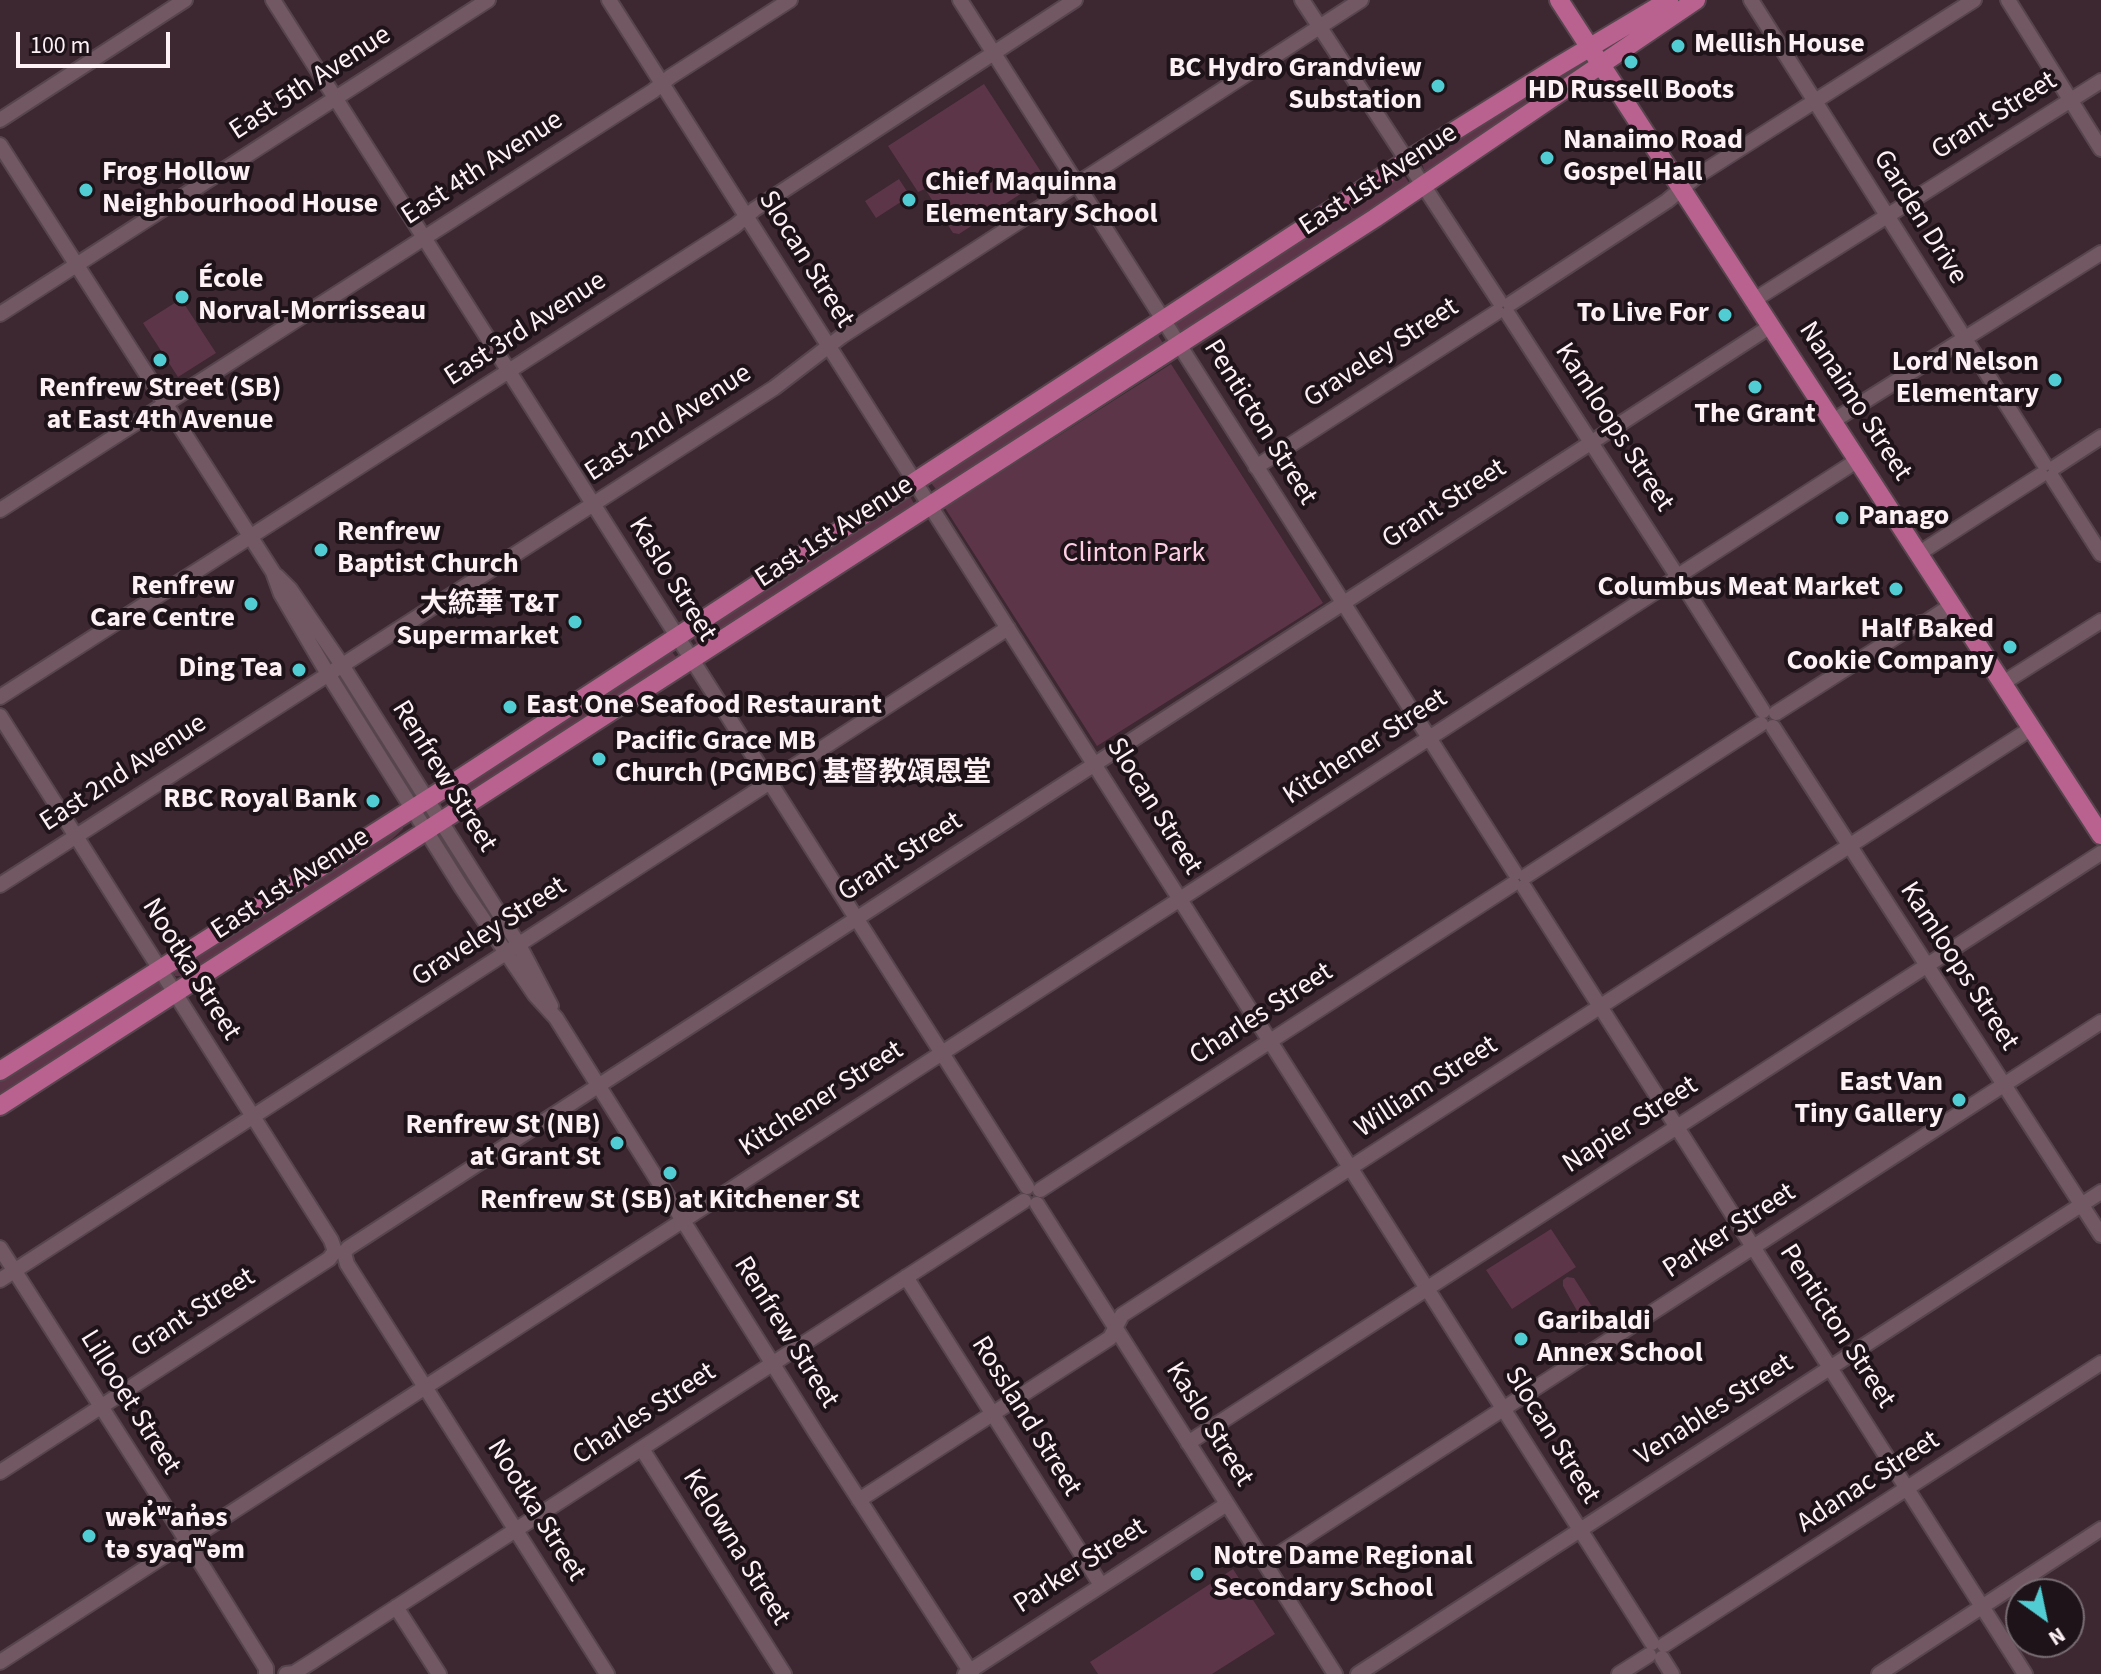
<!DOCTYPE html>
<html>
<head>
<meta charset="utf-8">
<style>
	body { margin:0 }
	#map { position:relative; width:2101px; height:1674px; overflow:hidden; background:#3d2731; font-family:"Source Sans 3",sans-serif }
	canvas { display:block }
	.north { position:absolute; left:2005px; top:1578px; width:80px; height:80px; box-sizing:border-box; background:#1e1318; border:2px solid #776c71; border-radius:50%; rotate:147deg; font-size:22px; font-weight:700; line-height:32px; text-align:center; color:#fdf1f6 }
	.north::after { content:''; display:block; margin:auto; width:28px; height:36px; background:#51ccd2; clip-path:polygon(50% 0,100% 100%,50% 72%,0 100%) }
	.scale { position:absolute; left:16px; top:32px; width:154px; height:36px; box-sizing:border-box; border:4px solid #fdf1f6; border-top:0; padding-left:10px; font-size:24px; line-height:28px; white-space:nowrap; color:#fdf1f6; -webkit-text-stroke:6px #1e1318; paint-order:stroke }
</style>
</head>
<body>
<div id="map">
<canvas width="2101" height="1674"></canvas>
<div class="north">N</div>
<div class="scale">100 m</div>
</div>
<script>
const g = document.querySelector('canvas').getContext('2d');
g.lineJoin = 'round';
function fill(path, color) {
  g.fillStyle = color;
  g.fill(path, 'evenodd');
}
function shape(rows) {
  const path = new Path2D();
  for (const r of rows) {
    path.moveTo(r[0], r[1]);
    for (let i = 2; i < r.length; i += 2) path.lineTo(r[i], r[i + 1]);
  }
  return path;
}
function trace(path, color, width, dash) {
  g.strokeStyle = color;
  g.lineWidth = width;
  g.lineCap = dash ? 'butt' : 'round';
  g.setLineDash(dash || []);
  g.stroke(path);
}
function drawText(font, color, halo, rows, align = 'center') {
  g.font = font + ' "Source Sans 3","Noto Sans SC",sans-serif';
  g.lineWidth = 8;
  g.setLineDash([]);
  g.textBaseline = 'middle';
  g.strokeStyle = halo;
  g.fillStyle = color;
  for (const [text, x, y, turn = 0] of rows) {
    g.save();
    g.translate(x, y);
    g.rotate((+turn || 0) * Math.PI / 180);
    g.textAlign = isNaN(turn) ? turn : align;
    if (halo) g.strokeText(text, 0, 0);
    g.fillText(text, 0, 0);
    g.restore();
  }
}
fill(shape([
	[1576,64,1579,68,1510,119,1427,172,1424,170,1422,162,1425,157],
	[984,84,1045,178,959,234,953,233,925,189,918,192,888,146],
	[1402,172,1411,186,1185,332,1178,331,1175,322],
	[899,179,910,196,876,218,865,201],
	[181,299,216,353,178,377,143,323],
	[1156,332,1164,345,939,493,928,479],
	[1171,364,1323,603,1097,746,945,508],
	[908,493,916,507,699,648,691,634],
	[666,651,672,652,679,661,464,800,450,803,450,800,472,781],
	[403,825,403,829,392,839,305,903,190,976,175,976,173,972],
	[157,981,161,984,163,992,0,1100,0,1079],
	[1551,1229,1576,1267,1512,1309,1486,1270],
	[1567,1277,1574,1278,1598,1316,1585,1325,1563,1286,1563,1280],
	[1233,1569,1275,1634,1212,1674,1098,1674,1090,1662]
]), '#5d3548');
const minor = shape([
	[273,0,1027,1187],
	[609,0,1652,1643],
	[960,0,1515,873],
	[1302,0,1499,301],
	[1751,0,2044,464],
	[2008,0,2101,149],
	[0,120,185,0],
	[0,145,273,572,281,594,328,674,462,888,535,995,556,1018,816,1433,972,1674],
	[1754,300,2101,81],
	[1510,304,1667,201,1697,176,1974,0],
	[0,314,488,0],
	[1508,314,1674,571],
	[1833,421,2101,253],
	[1256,467,1497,312],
	[2055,467,2101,437],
	[2052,477,2101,554],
	[0,510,653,91,670,77,790,0],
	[1918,554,2041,475],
	[1684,572,1858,460],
	[277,576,290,589,342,665,519,945,551,1006],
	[1682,583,1763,711],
	[2003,683,2101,621],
	[0,697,735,226,755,209,1075,0],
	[1776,713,1916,624,1926,622,1952,605],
	[0,716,331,1240,335,1251,329,1259,0,1472],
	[1773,727,2101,1235],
	[1526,876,1761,724],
	[0,885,774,388,842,336,1361,0],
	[1524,887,2025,1674],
	[1040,1190,1513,884],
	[1037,1204,1335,1674],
	[0,1248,197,1557,266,1668,266,1674],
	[906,1277,1101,1585],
	[0,1280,1008,628],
	[1188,1443,2101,853],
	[642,1449,784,1674],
	[859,1500,1110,1338,1122,1315,2032,728],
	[1265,1563,2101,1022],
	[396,1607,439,1674],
	[1664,1645,2101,1363],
	[1662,1658,1672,1674],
	[0,1662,1672,581],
	[286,1674,294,1673,313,1661,1024,1201],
	[607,1674,347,1264,344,1253,348,1248,1771,326],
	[965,1674,1227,1504],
	[1358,1674,2101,1192],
	[1619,1674,1649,1655],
	[1879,1674,2101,1529]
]);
const major = shape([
	[1559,0,2101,835],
	[0,1071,439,792,1408,160,1557,67,1669,0],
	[0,1106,1375,218,1696,0]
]);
trace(minor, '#57454e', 18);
trace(major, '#57454e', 22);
trace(minor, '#715863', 14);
trace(major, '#ba628f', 18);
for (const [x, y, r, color] of [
	[1678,46,8,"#51ccd2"],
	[1631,62,8,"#51ccd2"],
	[1438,86,8,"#51ccd2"],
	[1547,158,8,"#51ccd2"],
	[86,190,8,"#51ccd2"],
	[909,200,8,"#51ccd2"],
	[182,297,8,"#51ccd2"],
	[1725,315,8,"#51ccd2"],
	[160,360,8,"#51ccd2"],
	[2055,380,8,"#51ccd2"],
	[1755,387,8,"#51ccd2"],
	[1842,518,8,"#51ccd2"],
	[321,550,8,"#51ccd2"],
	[1896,589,8,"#51ccd2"],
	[251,604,8,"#51ccd2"],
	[575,622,8,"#51ccd2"],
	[2010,647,8,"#51ccd2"],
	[299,670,8,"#51ccd2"],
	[510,707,8,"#51ccd2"],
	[599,759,8,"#51ccd2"],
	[373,801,8,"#51ccd2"],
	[1959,1100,8,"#51ccd2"],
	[617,1143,8,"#51ccd2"],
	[670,1173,8,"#51ccd2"],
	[1521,1339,8,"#51ccd2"],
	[89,1536,8,"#51ccd2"],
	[1197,1574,8,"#51ccd2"]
]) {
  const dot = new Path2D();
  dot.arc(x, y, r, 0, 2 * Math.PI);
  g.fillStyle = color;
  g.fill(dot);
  trace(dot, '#1e1318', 3);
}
drawText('bold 28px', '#fdf1f6', '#1e1318', [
	["Mellish House",1694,46],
	["BC Hydro Grandview",1422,70,"right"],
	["Substation",1422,102,"right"],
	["HD Russell Boots",1631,92,"center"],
	["Nanaimo Road",1563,142],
	["Gospel Hall",1563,174],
	["Frog Hollow",102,174],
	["Neighbourhood House",102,206],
	["Chief Maquinna",925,184],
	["Elementary School",925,216],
	["École",198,281],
	["Norval-Morrisseau",198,313],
	["To Live For",1709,315,"right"],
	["Lord Nelson",2039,364,"right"],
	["Elementary",2039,396,"right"],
	["Renfrew Street (SB)",160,390,"center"],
	["at East 4th Avenue",160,422,"center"],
	["The Grant",1755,416,"center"],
	["Panago",1858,518],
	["Renfrew",337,534],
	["Baptist Church",337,566],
	["Renfrew",235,588,"right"],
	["Care Centre",235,620,"right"],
	["Columbus Meat Market",1880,589,"right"],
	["大統華 T&T",559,606,"right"],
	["Supermarket",559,638,"right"],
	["Half Baked",1994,631,"right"],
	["Cookie Company",1994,663,"right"],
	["Ding Tea",283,670,"right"],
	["East One Seafood Restaurant",526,707],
	["Pacific Grace MB",615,743],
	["Church (PGMBC) 基督教頌恩堂",615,775],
	["RBC Royal Bank",357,801,"right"],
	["East Van",1943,1084,"right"],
	["Tiny Gallery",1943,1116,"right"],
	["Renfrew St (NB)",601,1127,"right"],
	["at Grant St",601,1159,"right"],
	["Renfrew St (SB) at Kitchener St",670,1202,"center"],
	["Garibaldi",1537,1323],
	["Annex School",1537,1355],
	["wək̓ʷan̓əs",105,1520],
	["tə syaqʷəm",105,1552],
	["Notre Dame Regional",1213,1558],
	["Secondary School",1213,1590]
], 'left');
drawText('28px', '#fdf1f6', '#1e1318', [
	["East 5th Avenue",311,84,-33],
	["Grant Street",1995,117,-32],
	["East 4th Avenue",483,169,-33],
	["East 1st Avenue",1379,181,-33],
	["Garden Drive",1919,218,58],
	["Slocan Street",805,260,58],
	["East 3rd Avenue",526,330,-33],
	["Graveley Street",1382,354,-33],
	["Nanaimo Street",1854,402,57],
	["Penticton Street",1259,423,58],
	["East 2nd Avenue",669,424,-33],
	["Kamloops Street",1613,428,57],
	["Grant Street",1445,505,-33],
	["East 1st Avenue",835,533,-33],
	["Kaslo Street",671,580,58],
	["Kitchener Street",1366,748,-33],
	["East 2nd Avenue",124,774,-33],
	["Renfrew Street",443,777,58],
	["Slocan Street",1153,807,58],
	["Grant Street",901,858,-33],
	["East 1st Avenue",291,885,-33],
	["Graveley Street",490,933,-33],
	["Kamloops Street",1958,967,57],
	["Nootka Street",190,970,58],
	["Charles Street",1262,1015,-33],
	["William Street",1427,1088,-33],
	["Kitchener Street",822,1100,-33],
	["Napier Street",1631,1126,-33],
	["Parker Street",1730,1232,-33],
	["Grant Street",194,1314,-33],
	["Penticton Street",1836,1327,57],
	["Renfrew Street",785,1333,58],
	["Lillooet Street",129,1403,58],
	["Venables Street",1715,1411,-33],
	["Charles Street",645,1415,-33],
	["Rossland Street",1025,1417,58],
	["Kaslo Street",1208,1425,58],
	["Slocan Street",1551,1436,58],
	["Adanac Street",1869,1483,-33],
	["Nootka Street",535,1511,58],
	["Kelowna Street",735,1548,58],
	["Parker Street",1081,1567,-33]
]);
drawText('28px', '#fecfe4', '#1e1318', [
	["Clinton Park",1134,555]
]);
</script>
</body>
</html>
